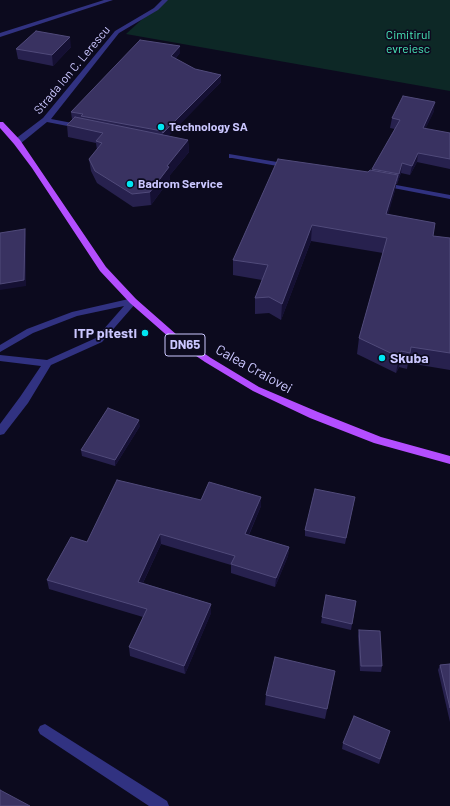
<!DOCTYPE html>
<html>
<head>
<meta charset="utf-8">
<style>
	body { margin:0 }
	canvas { display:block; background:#0c0a1e }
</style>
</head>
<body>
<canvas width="450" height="806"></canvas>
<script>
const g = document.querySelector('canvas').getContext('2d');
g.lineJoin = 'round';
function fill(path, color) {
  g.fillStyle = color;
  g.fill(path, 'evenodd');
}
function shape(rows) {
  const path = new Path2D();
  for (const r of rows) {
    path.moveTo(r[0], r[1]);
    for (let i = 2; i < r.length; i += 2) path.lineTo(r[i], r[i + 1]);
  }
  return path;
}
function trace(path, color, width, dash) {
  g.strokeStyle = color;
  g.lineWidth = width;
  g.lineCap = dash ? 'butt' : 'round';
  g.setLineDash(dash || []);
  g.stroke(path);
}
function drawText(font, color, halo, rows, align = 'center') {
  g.font = font + ' Barlow,sans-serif';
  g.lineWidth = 3.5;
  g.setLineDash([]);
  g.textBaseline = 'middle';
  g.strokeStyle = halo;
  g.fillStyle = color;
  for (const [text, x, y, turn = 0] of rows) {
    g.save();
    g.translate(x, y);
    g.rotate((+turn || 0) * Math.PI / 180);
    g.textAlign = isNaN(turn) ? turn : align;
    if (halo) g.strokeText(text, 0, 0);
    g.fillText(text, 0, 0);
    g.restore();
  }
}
fill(shape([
	[163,0,450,0,450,91,126,34]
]), '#0d2826');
fill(shape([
	[133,298,136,299,137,301,136,303,102,342,51,365,28,403,4,434,0,435,0,424,20,397,41,366,0,361,0,355,47,360,96,338,124,306,77,316,33,333,0,352,0,345,27,329,72,312,133,298],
	[45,724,167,801,169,806,149,806,40,734,38,730,40,726,45,724]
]), '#313281');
fill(shape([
	[104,0,113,0,0,37,0,33,104,0],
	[162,0,168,0,158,10,119,33,51,119,83,125,83,129,47,122,20,144,14,144,14,140,43,118,115,31,154,8,162,0],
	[229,154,289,164,293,166,289,168,232,158,229,158,229,154],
	[380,182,450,195,450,199,383,186,380,186,380,182]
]), '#313281');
fill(shape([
	[0,122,3,122,20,140,106,267,136,299,177,335,211,358,259,387,318,412,381,437,450,456,450,464,374,443,310,418,253,391,205,362,171,339,130,303,100,271,32,168,14,144,0,128,0,122]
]), '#b44eff');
fill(shape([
	[71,47,53,66,18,59,16,49],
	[180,53,175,59,195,69,221,75,221,82,168,136,188,140,189,152,170,175,170,179,151,205,133,207,97,183,91,171,89,159,97,150,96,143,68,137,67,125,73,119,72,119,71,112],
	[434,111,425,129,450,133,450,169,417,162,410,175,401,173,397,184,396,184,395,190,388,214,433,236,450,238,450,370,408,363,407,369,399,367,396,373,357,354,359,338,383,253,311,241,281,320,269,313,255,314,255,298,262,280,233,275,233,260,368,172,372,170,395,129,390,128,392,118],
	[140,426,115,466,82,456,81,450],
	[261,497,261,506,249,535,289,547,288,556,275,587,231,573,231,565,161,544,143,583,211,604,211,613,185,674,130,656,129,647,143,617,49,589,47,580,87,542,201,500],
	[355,497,345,544,305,536,305,530],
	[356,601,351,630,321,623,322,617],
	[359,630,382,666,381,672,360,671,358,636],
	[450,664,450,722,438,670,440,665],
	[335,671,325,719,265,705,266,695],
	[390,731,379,764,342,749,343,743]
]), '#27214e');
fill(shape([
	[70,37,71,47,53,66,52,55],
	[180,46,180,53,171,63,171,56],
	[221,75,221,82,164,141,163,133],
	[435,102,434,111,421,138,423,128],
	[188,140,189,152,170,175,170,179,151,205,150,192,167,166],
	[418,153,417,162,410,175,412,166],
	[402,163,401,173,397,184,399,174],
	[398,175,395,190,384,230,386,214],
	[312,225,311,241,281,320,282,304],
	[25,229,26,235,26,286,0,290,0,284],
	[401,351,399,367,396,373,399,357],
	[139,420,140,426,115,466,115,460],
	[261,497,261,506,245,543,245,534],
	[160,534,161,544,139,591,138,582],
	[289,547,288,556,275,587,276,578],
	[211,604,211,613,185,674,184,666]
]), '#151033');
const building = shape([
	[36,31,70,37,52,55,16,49,36,31],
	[140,40,180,46,171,56,195,69,221,75,163,133,162,131,81,116,83,114,71,112,140,40],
	[403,96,435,102,423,128,450,133,450,159,418,153,412,166,402,163,399,174,372,169,400,120,392,118,403,96],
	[75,117,188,140,167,166,169,167,150,192,132,194,95,171,89,159,102,143,96,141,103,133,67,125,75,117],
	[278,159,368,172,370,170,398,175,386,214,435,223,433,236,450,238,450,353,411,347,410,353,401,351,399,357,359,338,387,238,312,225,282,304,269,297,255,298,268,265,233,260,278,159],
	[25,229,24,280,0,284,0,233,25,229],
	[108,408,139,420,115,460,81,450,108,408],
	[117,480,201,500,209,482,261,497,245,534,289,547,276,578,231,564,235,556,160,534,138,582,211,604,184,666,129,647,147,609,47,580,71,537,87,542,117,480],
	[315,489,355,497,346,538,305,530,315,489],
	[326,595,356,601,352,624,322,617,326,595],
	[359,630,380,631,382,666,361,666,359,630],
	[275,657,335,671,327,709,266,695,275,657],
	[450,664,450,708,440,665,450,664],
	[354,716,390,731,380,759,343,743,354,716],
	[0,790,30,806,0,806,0,790]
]);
fill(building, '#393261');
trace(building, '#504a7a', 1);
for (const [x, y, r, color] of [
	[161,127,4,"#00e6f2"],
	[130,184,4,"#00e6f2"],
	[145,333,4,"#00e6f2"],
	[382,358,4,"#00e6f2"]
]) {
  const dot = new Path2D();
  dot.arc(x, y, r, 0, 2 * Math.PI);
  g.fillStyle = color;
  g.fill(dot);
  trace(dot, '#0c0a1e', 1.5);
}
drawText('12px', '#49e9b9', '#0c0a1e', [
	["Cimitirul",408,35],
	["evreiesc",408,49]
]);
drawText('12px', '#cbc7ff', '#0c0a1e', [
	["Strada Ion C. Lerescu",72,70,-50]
]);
drawText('bold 12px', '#cbc7ff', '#0c0a1e', [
	["Technology SA",169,127],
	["Badrom Service",138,184]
], 'left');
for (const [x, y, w] of [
	[185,345,40]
]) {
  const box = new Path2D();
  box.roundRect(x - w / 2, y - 11, w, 22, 3);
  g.fillStyle = '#0c0a1e';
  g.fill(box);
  trace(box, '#cbc7ff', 1);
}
drawText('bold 13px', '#cbc7ff', null, [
	["DN65",185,345]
]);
drawText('bold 14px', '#cbc7ff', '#0c0a1e', [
	["ITP pitesti",137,333],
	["Skuba",390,358,"left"]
], 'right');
drawText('14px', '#cbc7ff', '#0c0a1e', [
	["Calea Craiovei",254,369,29]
]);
</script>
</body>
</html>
